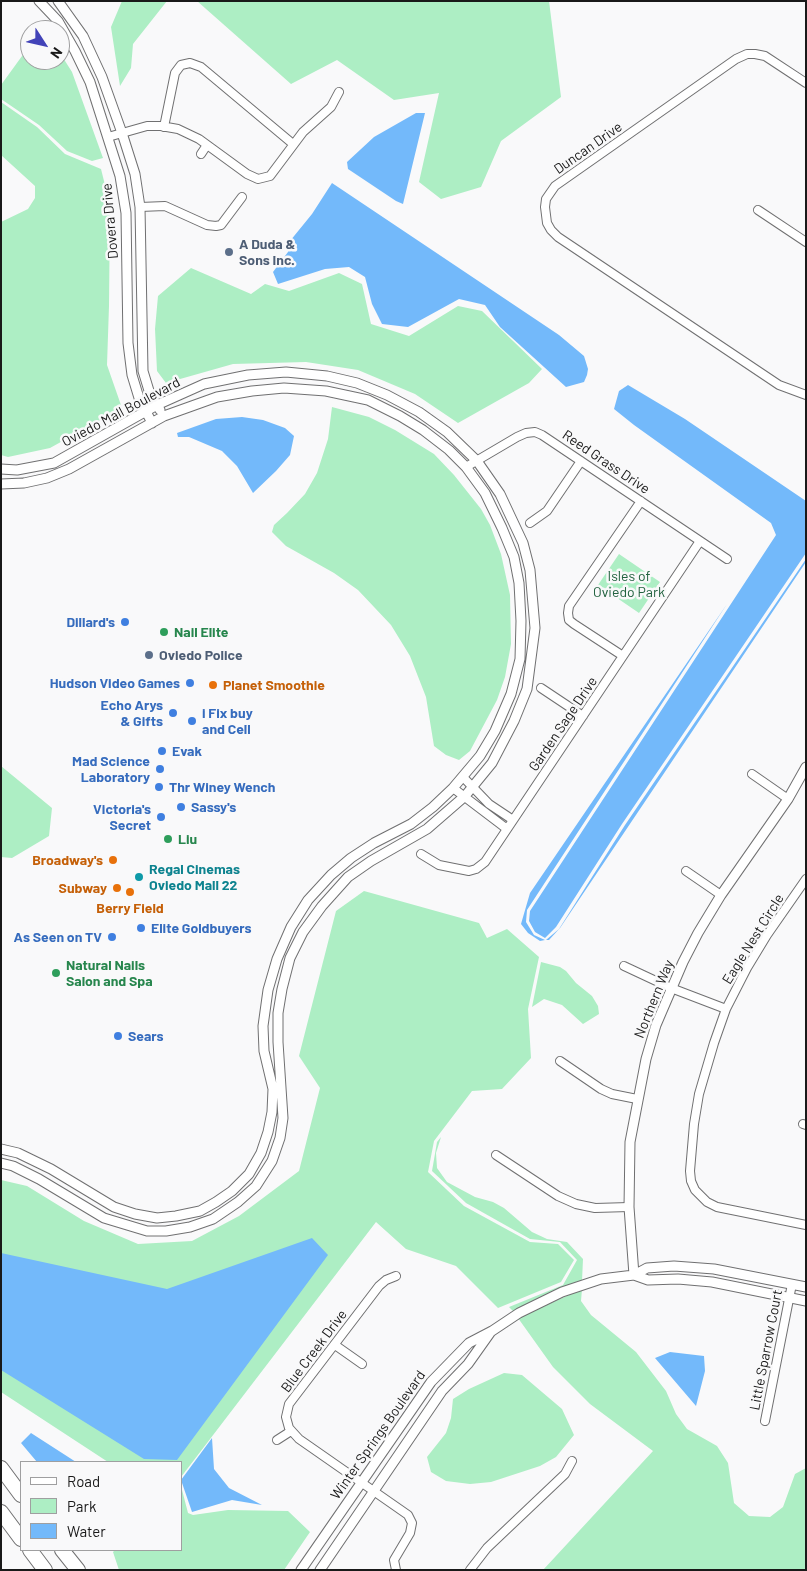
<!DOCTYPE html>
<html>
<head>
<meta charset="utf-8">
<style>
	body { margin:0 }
	#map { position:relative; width:807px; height:1571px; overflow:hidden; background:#f9f9fa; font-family:Barlow,sans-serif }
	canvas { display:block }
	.frame { position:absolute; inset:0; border:2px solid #191919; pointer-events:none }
	.legend { position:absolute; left:20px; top:1461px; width:162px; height:90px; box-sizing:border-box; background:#f9f9fa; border:1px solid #9f9fa0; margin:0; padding:6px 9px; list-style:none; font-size:15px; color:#191919 }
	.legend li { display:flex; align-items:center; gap:10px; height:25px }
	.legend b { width:25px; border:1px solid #9f9fa0 }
	.north { position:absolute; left:20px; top:20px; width:50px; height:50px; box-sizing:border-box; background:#f9f9fa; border:1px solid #9f9fa0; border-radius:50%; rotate:125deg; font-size:14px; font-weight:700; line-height:20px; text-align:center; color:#191919 }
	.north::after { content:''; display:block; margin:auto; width:18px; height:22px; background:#4243b8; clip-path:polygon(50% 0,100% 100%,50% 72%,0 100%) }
</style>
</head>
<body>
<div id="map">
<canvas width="807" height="1571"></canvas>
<div class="frame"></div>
<ul class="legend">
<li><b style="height:6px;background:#fff"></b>Road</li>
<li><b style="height:14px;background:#adeec4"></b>Park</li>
<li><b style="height:14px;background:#73b9fa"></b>Water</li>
</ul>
<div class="north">N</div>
</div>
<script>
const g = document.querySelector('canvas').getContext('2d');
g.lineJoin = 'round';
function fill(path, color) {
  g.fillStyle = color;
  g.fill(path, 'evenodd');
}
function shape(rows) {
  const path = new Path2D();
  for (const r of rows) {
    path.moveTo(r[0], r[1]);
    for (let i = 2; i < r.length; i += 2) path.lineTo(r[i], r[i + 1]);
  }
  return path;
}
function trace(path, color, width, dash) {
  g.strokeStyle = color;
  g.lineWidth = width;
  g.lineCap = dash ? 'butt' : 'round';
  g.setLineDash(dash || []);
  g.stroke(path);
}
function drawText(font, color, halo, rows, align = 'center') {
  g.font = font + ' Barlow,sans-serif';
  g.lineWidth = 5;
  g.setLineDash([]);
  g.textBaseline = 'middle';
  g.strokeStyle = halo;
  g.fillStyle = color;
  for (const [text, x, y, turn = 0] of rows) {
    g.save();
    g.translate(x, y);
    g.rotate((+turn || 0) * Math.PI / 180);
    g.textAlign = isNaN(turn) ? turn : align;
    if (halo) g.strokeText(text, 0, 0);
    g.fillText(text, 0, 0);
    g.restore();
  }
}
fill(shape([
	[122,1,167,1,133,44,131,68,120,86,111,27],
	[197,1,549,1,561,97,501,141,481,187,441,199,419,182,439,93,394,100,337,60,291,84],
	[30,45,30,60,60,60,60,53,72,72,103,158,92,161,67,151,39,125,1,99,1,85],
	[1,102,37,127,65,154,101,169,110,205,109,306,107,365,122,408,50,448,8,457,1,455,1,222,28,209,35,198,35,186,1,155],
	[191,268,251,294,265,284,289,291,339,273,362,284,371,324,409,336,458,306,482,311,542,369,529,383,458,423,415,394,358,370,306,362,233,364,166,383,157,371,155,329,158,296],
	[332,407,369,417,395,430,434,454,454,475,481,509,490,525,501,554,510,595,511,644,505,677,497,700,470,751,459,760,446,755,434,746,426,697,410,656,391,625,358,590,334,573,286,546,272,532,274,525,287,513,305,494,317,473,328,439],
	[619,554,660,582,639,613,598,585],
	[1,766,52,808,49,836,12,858,1,857],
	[364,891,479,923,487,938,507,929,539,957,528,1009,531,1058,502,1089,472,1091,434,1141,428,1172,464,1206,530,1242,558,1244,574,1260,561,1282,498,1308,456,1266,406,1249,376,1222,181,1477,181,1462,108,1462,1,1392,1,1180,27,1186,84,1221,138,1244,192,1241,239,1216,299,1171,320,1088,299,1056,336,911],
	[541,962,560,967,566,971,576,983,592,996,598,1006,599,1014,583,1024,562,1005,544,999,532,1007],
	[441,1137,436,1153,437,1168,447,1182,475,1197,493,1202,504,1208,532,1232,547,1239,567,1242,583,1259,582,1281,537,1299,514,1312,509,1307,563,1285,577,1260,560,1242,530,1239,466,1203,432,1171,437,1142],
	[582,1289,581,1301,591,1315,636,1352,666,1391,676,1414,687,1429,717,1446,728,1463,734,1503,749,1516,770,1517,783,1507,795,1474,806,1468,806,1570,543,1570,653,1451,590,1404,553,1367,518,1318],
	[504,1373,522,1375,562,1409,574,1435,556,1457,540,1466,491,1482,470,1484,446,1481,431,1472,427,1457,446,1433,451,1418,453,1399,469,1389],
	[181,1486,188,1513,193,1515,228,1510,288,1511,310,1532,284,1570,119,1570,113,1552,115,1550,181,1550]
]), '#adeec4');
fill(shape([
	[416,113,425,113,403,204,396,201,348,169,347,162,374,137],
	[332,183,559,335,584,356,588,369,587,375,584,382,566,387,500,327,485,305,459,299,408,327,382,324,372,304,365,277,349,267,325,269,278,284,273,272,288,252,290,241,312,214],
	[628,385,685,419,806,501,806,553,622,824,556,927,545,938,535,932,529,921,530,911,776,535,771,523,634,425,614,409,619,391],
	[242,417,263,420,285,428,294,436,290,455,276,471,253,493,237,466,222,451,189,437,178,437,177,433,216,419],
	[806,559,806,562,560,928,549,940,546,940,559,929,625,825],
	[727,604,527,910,526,922,534,935,545,940,540,941,528,933,521,924,530,893],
	[312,1238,328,1255,177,1460,144,1459,1,1370,1,1253,167,1289],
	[670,1352,704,1356,705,1371,696,1406,655,1358],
	[31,1433,76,1462,37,1462,21,1443],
	[212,1438,214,1469,229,1488,262,1505,232,1500,192,1512,181,1480]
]), '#73b9fa');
const minor = shape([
	[806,83,765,56,755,54,747,54,736,59,555,186,546,199,545,207,547,223,551,230,558,237,779,385,806,395],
	[164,127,175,73,181,65,190,63,201,67,293,144],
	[108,137,147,126,161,126,178,129,199,139,247,174,258,179,270,176,303,132,331,107,339,92],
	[201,154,207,145],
	[140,207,165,206,207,225,216,226,221,225,242,197],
	[758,210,806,242],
	[466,467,517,437,526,433,535,432,542,435,727,559],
	[530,523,547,511,581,461],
	[623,656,574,624,569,620,568,613,569,606,641,501],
	[541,688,583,716],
	[752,774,788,799],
	[463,777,489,804,513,820],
	[453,788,507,829],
	[421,854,439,865,469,871,476,869,485,862,700,541],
	[686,871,721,895],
	[806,879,767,935,747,968,726,1009,714,1043,699,1094,694,1124,690,1171,691,1181,695,1190,707,1202,717,1207,806,1225],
	[624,966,671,988,726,1009],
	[560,1061,601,1089,612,1094,637,1099],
	[803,1124,806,1125],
	[496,1155,558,1196,576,1204,595,1208,629,1207],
	[335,1345,362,1364],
	[765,1421,792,1284],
	[277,1440,291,1431],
	[396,1570,394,1560,410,1533,412,1523,408,1515,299,1439,289,1428,286,1417,289,1404,379,1286,386,1280,396,1276],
	[470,1570,487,1548,565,1474,572,1461]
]);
const tertiary = shape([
	[39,1,58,21,75,51,90,82,120,176,126,213,128,343,132,375,139,398,152,423],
	[58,1,83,36,102,77,122,133,135,174,140,207,143,371,150,394,160,410],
	[1,469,17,470,54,463,157,405,204,384,248,375,286,372,327,376,357,383,387,395,419,412,447,432,477,461,500,494,523,543,530,570,535,628,527,689,514,721,492,763,465,796,427,829,371,861,348,877,322,906,303,932,290,958,282,989,278,1013,278,1042,283,1118,280,1138,272,1161,256,1186,238,1202,213,1219,190,1227,166,1231,147,1231,104,1218,39,1179,13,1166,1,1163],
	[1,484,24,483,47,478,69,469,164,416,217,397,252,391,284,388,326,391,368,400,400,416,423,430,449,450,466,467,485,493,502,528,514,557,519,583,521,621,520,659,511,694,495,731,480,756,453,788,433,807,411,824,374,843,351,858,331,875,308,900,291,927,277,959,268,990,263,1026,264,1051,273,1089,272,1112,268,1132,261,1153,249,1174,232,1191,216,1202,200,1211,176,1216,157,1218,135,1214,114,1207,51,1169,18,1153,1,1149],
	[634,1275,629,1207,630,1142,646,1059,656,1025,683,962,698,933,721,895,788,799,806,767],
	[634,1275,648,1280,678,1279,712,1282,806,1301],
	[301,1570,431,1382,469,1343,492,1331,519,1313,562,1292,601,1279,634,1275,647,1268,674,1266,714,1269,806,1287],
	[320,1570,442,1391,468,1364,490,1333]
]);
const motorway = shape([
	[1,1468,21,1495],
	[1,1512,21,1539],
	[30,1550,45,1570],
	[62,1550,78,1570]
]);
trace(minor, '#707071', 10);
trace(tertiary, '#707071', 11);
trace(motorway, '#707071', 16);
trace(minor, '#fff', 8);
trace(tertiary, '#fff', 9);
trace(motorway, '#fff', 14);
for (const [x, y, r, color] of [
	[229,252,5,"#5c6f8a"],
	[125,622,5,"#3f7fe0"],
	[164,632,5,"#2e9e5b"],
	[149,655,5,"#5c6f8a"],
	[190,683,5,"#3f7fe0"],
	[213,685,5,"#e8710a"],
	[173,713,5,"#3f7fe0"],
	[192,721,5,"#3f7fe0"],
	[162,751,5,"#3f7fe0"],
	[160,769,5,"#3f7fe0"],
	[159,787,5,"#3f7fe0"],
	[181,807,5,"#3f7fe0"],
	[161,817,5,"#3f7fe0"],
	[168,839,5,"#2e9e5b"],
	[113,860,5,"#e8710a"],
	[139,877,5,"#0f9aa8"],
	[117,888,5,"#e8710a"],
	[130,892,5,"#e8710a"],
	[141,928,5,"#3f7fe0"],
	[112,937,5,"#3f7fe0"],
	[56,973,5,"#2e9e5b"],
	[118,1036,5,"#3f7fe0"]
]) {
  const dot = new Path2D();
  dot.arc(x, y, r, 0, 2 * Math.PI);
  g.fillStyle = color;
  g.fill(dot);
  trace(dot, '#f9f9fa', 2);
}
drawText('14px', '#191919', '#f9f9fa', [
	["Duncan Drive",588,148,-35],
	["Dovera Drive",110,221,-95],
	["Oviedo Mall Boulevard",121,412,-28],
	["Reed Grass Drive",606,462,34],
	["Garden Sage Drive",563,724,-56],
	["Eagle Nest Circle",753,939,-58],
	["Northern Way",654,999,-68],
	["Little Sparrow Court",766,1350,-79],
	["Blue Creek Drive",314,1351,-53],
	["Winter Springs Boulevard",378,1435,-55]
]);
drawText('bold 14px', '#4e5e75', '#f9f9fa', [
	["A Duda &",239,244],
	["Sons Inc.",239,260],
	["Oviedo Police",159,655]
], 'left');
drawText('14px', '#21623f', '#f9f9fa', [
	["Isles of",629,576],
	["Oviedo Park",629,592]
]);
drawText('bold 14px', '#366cbe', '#f9f9fa', [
	["Dillard's",115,622],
	["Hudson Video Games",180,683],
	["Echo Arys",163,705],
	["& Gifts",163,721],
	["i Fix buy",202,713,"left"],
	["and Cell",202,729,"left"],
	["Evak",172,751,"left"],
	["Mad Science",150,761],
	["Laboratory",150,777],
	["Thr Winey Wench",169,787,"left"],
	["Sassy's",191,807,"left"],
	["Victoria's",151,809],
	["Secret",151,825],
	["Elite Goldbuyers",151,928,"left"],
	["As Seen on TV",102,937],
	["Sears",128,1036,"left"]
], 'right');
drawText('bold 14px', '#27864d', '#f9f9fa', [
	["Nail Elite",174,632],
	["Liu",178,839],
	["Natural Nails",66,965],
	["Salon and Spa",66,981]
], 'left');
drawText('bold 14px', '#c56008', '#f9f9fa', [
	["Planet Smoothie",223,685,"left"],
	["Broadway's",103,860],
	["Subway",107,888],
	["Berry Field",130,908,"center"]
], 'right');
drawText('bold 14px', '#0d838f', '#f9f9fa', [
	["Regal Cinemas",149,869],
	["Oviedo Mall 22",149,885]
], 'left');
</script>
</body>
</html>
